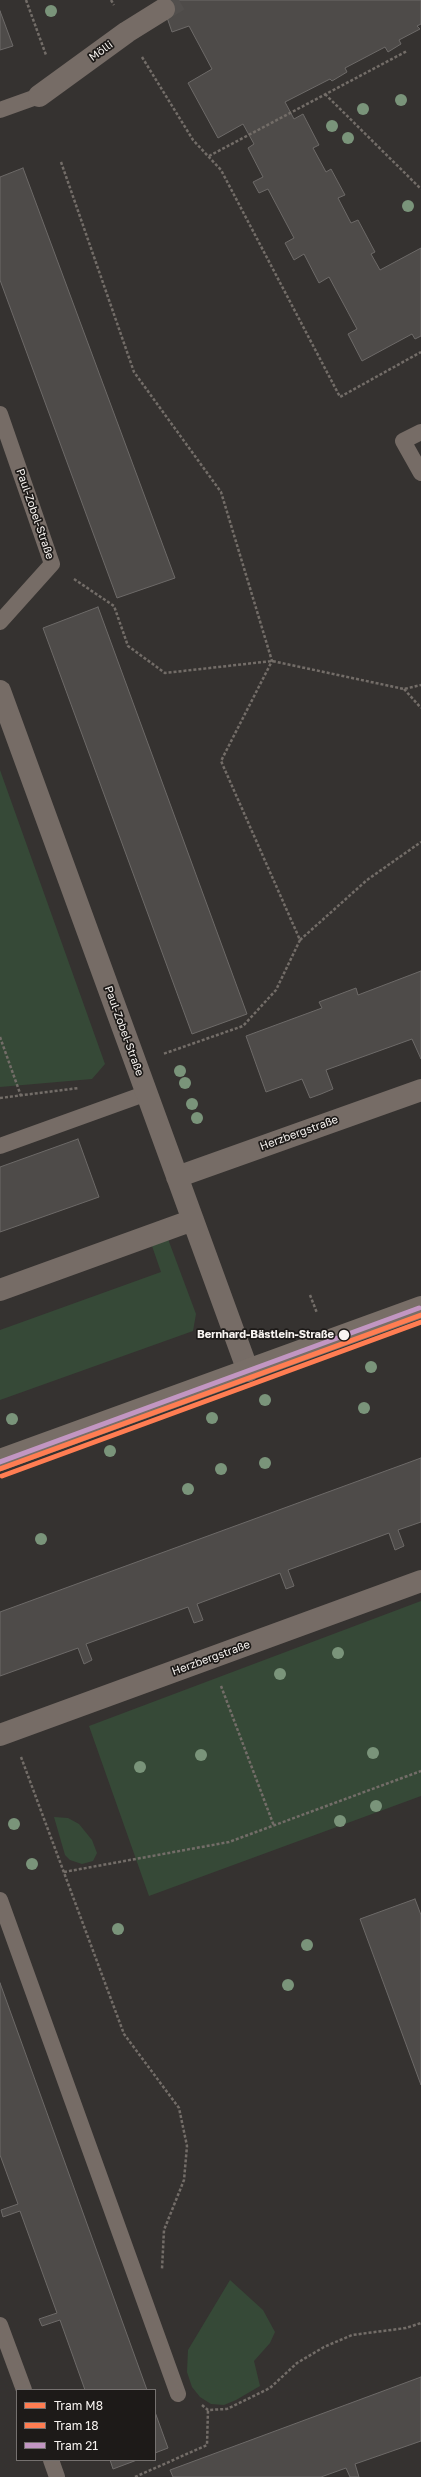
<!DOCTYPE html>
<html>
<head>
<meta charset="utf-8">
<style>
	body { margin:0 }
	#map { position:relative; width:421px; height:2477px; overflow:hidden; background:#353230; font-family:"Golos Text",sans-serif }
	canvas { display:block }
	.legend { position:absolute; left:16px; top:2389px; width:140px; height:72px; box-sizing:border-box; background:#1d1a18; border:1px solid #75716f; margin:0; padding:5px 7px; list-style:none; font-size:12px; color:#f8f4f1 }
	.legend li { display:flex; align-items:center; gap:8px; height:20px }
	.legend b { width:20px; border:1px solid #75716f }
</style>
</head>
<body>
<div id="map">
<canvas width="421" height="2477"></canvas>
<ul class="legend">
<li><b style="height:5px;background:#ff7d52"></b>Tram M8</li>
<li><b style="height:5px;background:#ff7d52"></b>Tram 18</li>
<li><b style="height:5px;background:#c296c2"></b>Tram 21</li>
</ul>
</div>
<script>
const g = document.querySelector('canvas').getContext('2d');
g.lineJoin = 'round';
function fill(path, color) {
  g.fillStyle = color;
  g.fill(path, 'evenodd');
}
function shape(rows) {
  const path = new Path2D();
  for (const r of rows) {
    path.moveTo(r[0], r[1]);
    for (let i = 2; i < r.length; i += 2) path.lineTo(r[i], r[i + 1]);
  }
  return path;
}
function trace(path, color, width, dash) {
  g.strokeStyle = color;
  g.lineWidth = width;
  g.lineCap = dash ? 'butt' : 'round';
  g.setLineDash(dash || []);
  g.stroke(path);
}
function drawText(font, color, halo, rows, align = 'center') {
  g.font = font + ' "Golos Text",sans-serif';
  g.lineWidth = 3.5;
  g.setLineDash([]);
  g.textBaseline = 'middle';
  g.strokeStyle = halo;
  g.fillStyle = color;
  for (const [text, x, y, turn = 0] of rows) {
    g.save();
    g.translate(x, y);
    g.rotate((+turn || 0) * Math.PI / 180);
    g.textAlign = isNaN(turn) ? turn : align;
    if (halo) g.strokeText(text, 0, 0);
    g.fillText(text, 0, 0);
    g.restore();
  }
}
fill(shape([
	[0,770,105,1064,92,1079,0,1087],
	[168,1239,196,1314,193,1331,0,1400,0,1330,161,1272,152,1246],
	[421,1601,421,1796,149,1896,89,1726],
	[54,1817,68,1818,79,1824,92,1840,97,1853,93,1861,82,1864,70,1860,65,1855],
	[230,2280,263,2310,275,2332,270,2343,254,2361,260,2386,236,2400,224,2405,211,2404,200,2397,192,2387,187,2372,188,2350]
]), '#364937');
const building = shape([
	[161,0,421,0,421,24,417,26,420,29,399,40,401,44,388,52,385,47,345,68,347,72,332,81,330,79,285,102,294,119,303,114,319,145,313,148,326,172,331,169,345,195,338,198,351,223,358,220,375,252,371,254,380,270,421,248,421,336,415,339,412,334,362,361,348,334,357,329,329,277,319,283,304,254,294,260,285,243,294,238,268,189,259,193,253,182,263,177,248,148,254,144,243,124,218,138,188,83,212,69,189,26,172,32,161,0],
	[0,11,13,46,0,50,0,11],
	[23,168,175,578,117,598,0,280,0,177,23,168],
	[98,607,247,1014,192,1034,43,628,98,607],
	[421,971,421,1059,412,1039,326,1070,333,1089,321,1094,310,1098,302,1079,266,1092,246,1036,322,1008,319,1002,356,988,358,995,421,971],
	[78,1139,99,1197,0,1232,0,1167,78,1139],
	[421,1458,421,1522,398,1530,404,1546,395,1550,389,1533,288,1570,294,1586,286,1589,280,1573,197,1604,203,1620,194,1623,188,1607,86,1644,92,1660,84,1664,78,1648,0,1676,0,1612,421,1458],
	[415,1899,421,1915,421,2085,360,1919,415,1899],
	[0,1983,147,2390,85,2390,60,2320,42,2326,39,2319,57,2313,20,2211,3,2217,1,2210,18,2204,0,2155,0,1983],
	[421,2377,421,2441,355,2464,359,2477,350,2477,346,2468,321,2477,173,2477,170,2470,421,2377],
	[155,2412,168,2448,155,2453,155,2412],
	[110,2460,137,2460,113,2469,110,2460]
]);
fill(building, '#4e4b49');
trace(building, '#6d6a68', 1);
trace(shape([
	[164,9,179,0]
]), '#524f4d', 22, [22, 11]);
trace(shape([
	[26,0,46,55],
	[111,0,114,5],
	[142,57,193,140,221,170,340,397,421,352],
	[325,94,421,189],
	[209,156,407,51],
	[61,162,134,372,221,492,272,661,221,761,300,940,276,990,243,1026,163,1054],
	[74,579,114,606,128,646,165,673,272,661,404,689,421,685],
	[404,689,421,708],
	[300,940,367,880,421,842],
	[0,1037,21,1096],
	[0,1098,79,1088],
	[310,1295,317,1313],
	[221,1686,274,1826],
	[21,1757,124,2034,179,2108,187,2146,184,2180,164,2230,162,2269],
	[64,1872,229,1842,421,1771],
	[202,2405,208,2410,227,2409,270,2388,297,2363,324,2347,352,2335,406,2328,421,2323],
	[135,2477,207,2445,208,2410]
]), '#736d68', 2.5, [3, 2]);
trace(shape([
	[0,110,39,96],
	[0,414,52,564,0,622],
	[421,432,403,441,421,473],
	[0,1146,147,1093],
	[0,1900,178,2394],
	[0,2325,24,2390],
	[51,2460,57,2477]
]), '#766c66', 16);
trace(shape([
	[39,96,127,32,164,9],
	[0,691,248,1371],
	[177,1177,421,1090],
	[0,1290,193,1220],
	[0,1735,421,1581]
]), '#766c66', 22);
trace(shape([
	[0,1460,421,1307]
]), '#786e67', 22);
trace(shape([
	[0,1469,421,1315]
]), '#ff7d52', 5);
trace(shape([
	[2,1476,421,1322]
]), '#ff7d52', 5);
trace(shape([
	[0,1462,419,1308]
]), '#c296c2', 5);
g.fillStyle = '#7a947a';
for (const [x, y] of [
	[51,11],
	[401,100],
	[363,109],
	[332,126],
	[348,138],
	[408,206],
	[180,1071],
	[185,1083],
	[192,1104],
	[197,1118],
	[371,1367],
	[265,1400],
	[364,1408],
	[212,1418],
	[12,1419],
	[110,1451],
	[265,1463],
	[221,1469],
	[188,1489],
	[41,1539],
	[338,1653],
	[280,1674],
	[373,1753],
	[201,1755],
	[140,1767],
	[376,1806],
	[340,1821],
	[14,1824],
	[32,1864],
	[118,1929],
	[307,1945],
	[288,1985]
]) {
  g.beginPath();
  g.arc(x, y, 6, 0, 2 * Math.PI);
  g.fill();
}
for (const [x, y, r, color] of [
	[344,1335,6,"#f8f4f1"]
]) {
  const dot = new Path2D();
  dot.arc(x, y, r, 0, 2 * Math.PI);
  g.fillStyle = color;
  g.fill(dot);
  trace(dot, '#1d1a18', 1.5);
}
drawText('11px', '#f8f4f1', '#1d1a18', [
	["Mölli",101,51,-36],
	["Paul-Zobel-Straße",35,514,71],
	["Paul-Zobel-Straße",124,1031,70],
	["Herzbergstraße",299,1133,-20],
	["Herzbergstraße",211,1658,-20]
]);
drawText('bold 11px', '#f8f4f1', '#1d1a18', [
	["Bernhard-Bästlein-Straße",334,1335]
], 'right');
</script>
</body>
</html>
